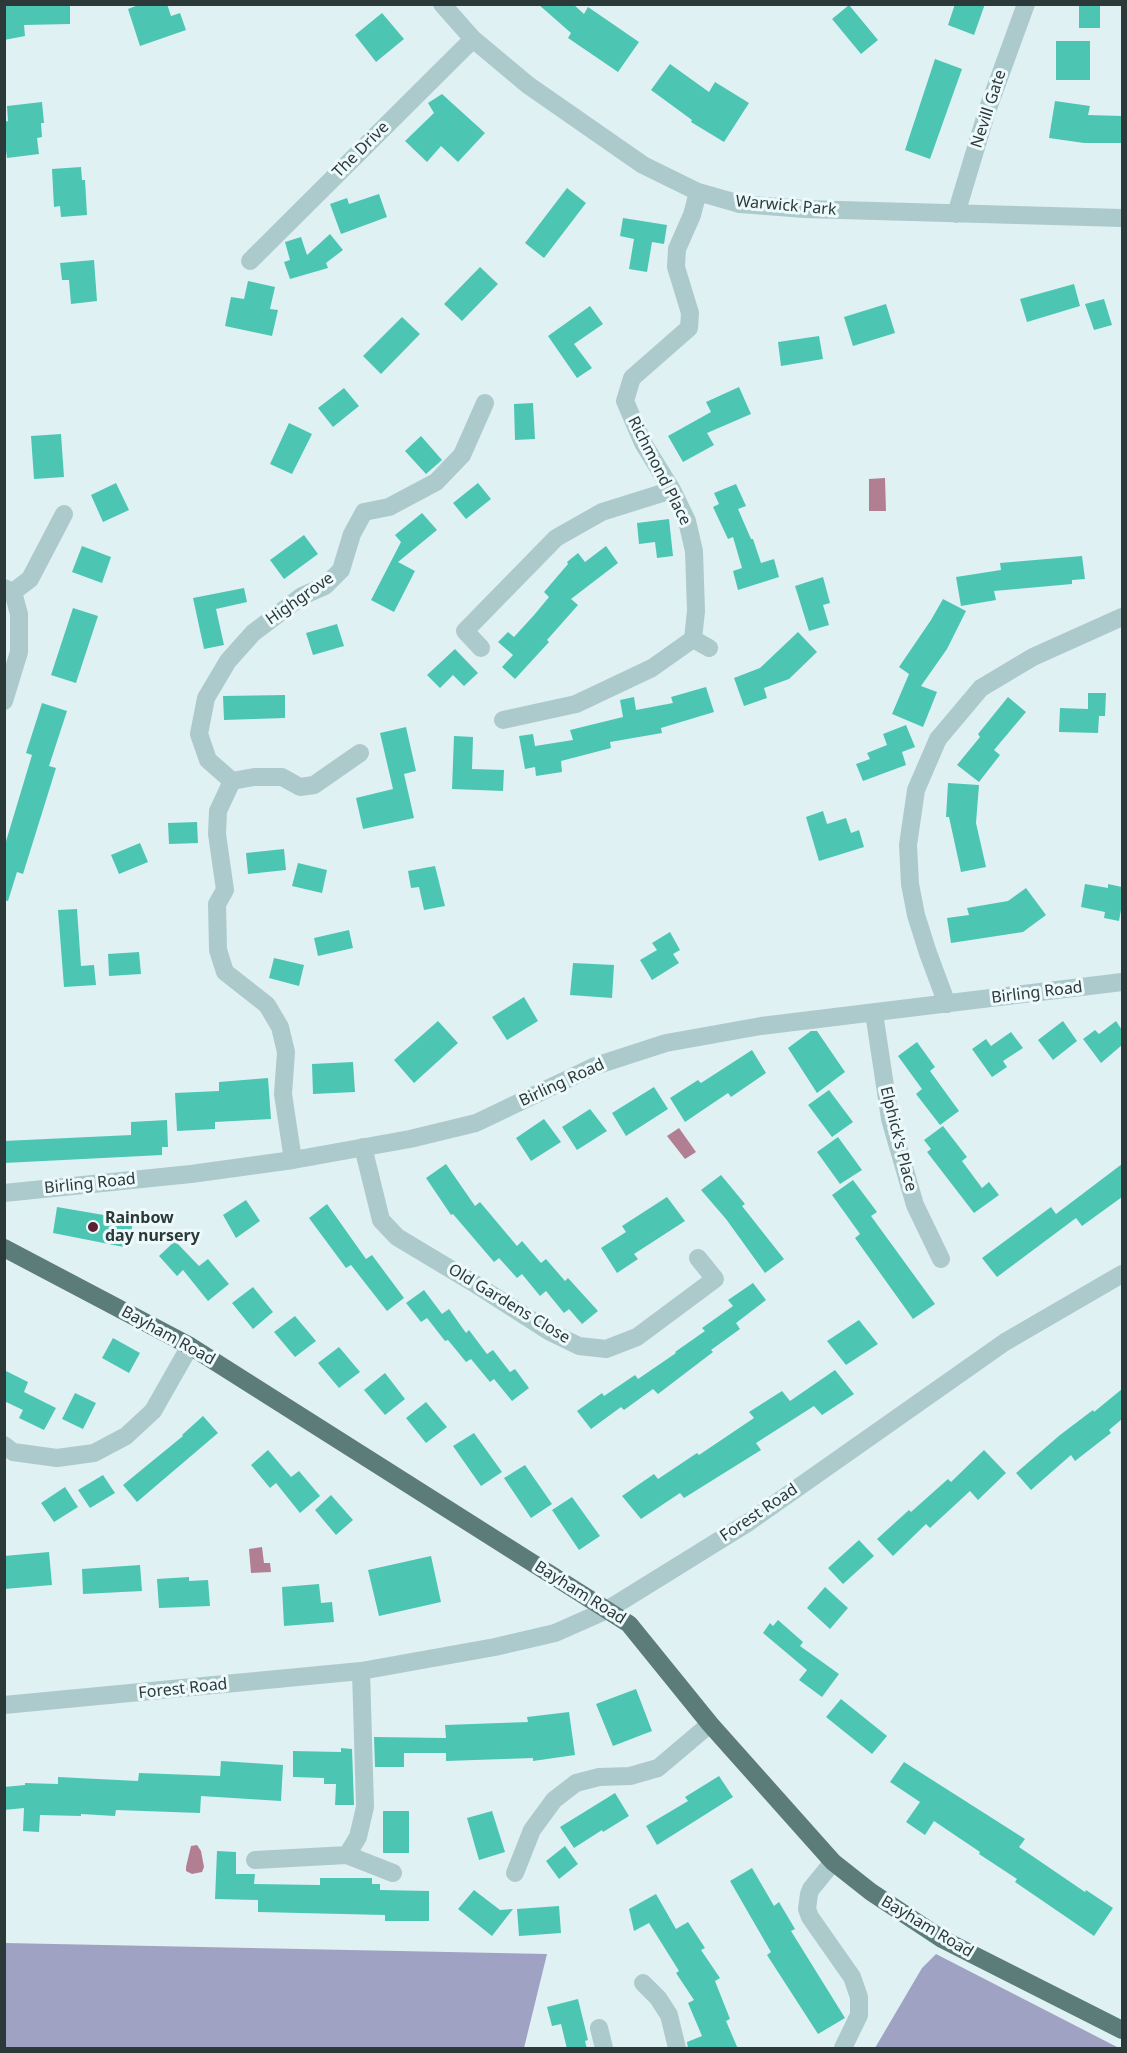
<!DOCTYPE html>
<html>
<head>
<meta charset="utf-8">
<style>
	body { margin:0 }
	#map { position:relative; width:1127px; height:2053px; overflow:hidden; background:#e0f1f3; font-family:"Noto Sans",sans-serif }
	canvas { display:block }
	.frame { position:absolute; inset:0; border:6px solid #2b3a39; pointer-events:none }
</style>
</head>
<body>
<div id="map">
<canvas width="1127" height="2053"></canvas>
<div class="frame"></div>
</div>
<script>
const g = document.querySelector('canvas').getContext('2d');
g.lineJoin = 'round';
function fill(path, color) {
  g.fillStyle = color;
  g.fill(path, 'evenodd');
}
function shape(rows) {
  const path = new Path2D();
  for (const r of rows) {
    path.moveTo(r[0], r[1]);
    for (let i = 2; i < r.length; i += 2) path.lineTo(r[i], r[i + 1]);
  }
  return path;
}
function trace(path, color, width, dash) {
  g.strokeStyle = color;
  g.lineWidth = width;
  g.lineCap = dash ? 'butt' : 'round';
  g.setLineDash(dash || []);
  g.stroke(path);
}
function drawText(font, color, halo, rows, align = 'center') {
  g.font = font + ' "Noto Sans",sans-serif';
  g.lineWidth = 6;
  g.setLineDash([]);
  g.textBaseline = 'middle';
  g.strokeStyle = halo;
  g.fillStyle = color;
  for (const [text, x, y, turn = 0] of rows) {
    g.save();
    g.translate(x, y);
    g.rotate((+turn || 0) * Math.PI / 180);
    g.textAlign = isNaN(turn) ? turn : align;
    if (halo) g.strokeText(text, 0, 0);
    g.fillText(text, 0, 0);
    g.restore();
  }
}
fill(shape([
	[5,1943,547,1954,524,2048,5,2048],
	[936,1954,1119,2048,875,2048,922,1968]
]), '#a0a2c3');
fill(shape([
	[885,478,886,511,869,511,869,479],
	[679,1128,696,1152,685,1159,667,1136],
	[262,1547,264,1563,270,1563,271,1572,251,1573,249,1549],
	[197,1845,201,1851,204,1867,202,1872,192,1874,186,1871,186,1867,191,1846]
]), '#b17f91');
fill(shape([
	[4,4,70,4,70,24,24,25,25,36,4,40],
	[141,4,167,4,171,16,180,13,186,30,140,46,128,9],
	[538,4,573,4,584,14,588,7,639,42,618,72,568,38,571,33],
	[955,4,985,4,974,35,948,25],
	[1079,4,1100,4,1100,28,1079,28],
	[849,5,878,40,861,54,832,19],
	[382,13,404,39,376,62,355,35],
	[1056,41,1090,41,1090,80,1056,80],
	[935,59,962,69,930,159,905,150],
	[670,64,709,92,715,82,749,103,724,142,691,122,692,120,651,90],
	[442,94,485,133,458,162,441,146,427,162,405,141,434,113,428,103],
	[1055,101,1090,106,1088,115,1122,116,1122,143,1084,143,1049,138],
	[42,102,44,123,41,123,42,137,37,138,39,154,7,158,4,135,4,122,8,121,7,106],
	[81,167,82,180,85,180,87,215,61,217,60,206,54,207,52,169],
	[567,188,586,203,544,258,525,243],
	[379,194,387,217,341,234,330,204,347,198,349,204],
	[623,218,667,225,664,244,652,242,647,272,629,269,634,239,620,236],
	[330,234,343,250,326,263,328,268,290,279,284,262,290,260,285,242,301,237,307,255],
	[94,260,97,301,71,304,69,280,62,280,60,263],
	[480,267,498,284,462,321,444,304],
	[248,281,275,287,270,309,278,310,272,336,225,326,231,297,244,299],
	[1074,284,1080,306,1027,322,1020,299],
	[1104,299,1112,325,1094,330,1085,304],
	[886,304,895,333,853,346,844,317],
	[590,306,603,324,574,344,592,368,577,378,548,336],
	[402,317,420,334,381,374,363,356],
	[819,336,823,359,781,366,778,342],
	[739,387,751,414,707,433,714,445,683,462,668,436,711,412,706,402],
	[344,388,359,406,333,427,318,408],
	[533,403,535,439,515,440,514,404],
	[289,423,312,434,292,474,270,464],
	[61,434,64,477,34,479,31,436],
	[421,436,442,460,426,474,405,451],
	[116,483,129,510,103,522,91,495],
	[478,483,491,499,466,519,453,503],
	[736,484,746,506,738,509,751,539,753,539,761,563,774,559,779,577,738,590,733,571,742,568,733,537,728,539,713,507,719,504,714,493],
	[422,513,437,530,398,562,415,571,394,612,371,600,401,542,395,535],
	[669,519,673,556,657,558,655,542,639,544,637,523],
	[304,535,318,554,284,579,270,560],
	[82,546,111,557,102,583,72,572],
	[606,546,618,563,571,599,578,605,547,640,549,642,515,679,502,667,513,655,498,642,508,632,514,637,535,614,549,597,544,592,568,564,567,562,578,553,585,562],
	[1082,556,1085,579,1072,580,1072,584,994,591,996,600,961,606,956,577,1001,570,1000,563],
	[823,577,830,603,823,605,829,625,809,631,795,586],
	[244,588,247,602,216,609,224,645,204,649,193,598],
	[943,599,966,611,947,649,921,686,937,692,923,727,892,714,909,674,899,667,931,620],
	[73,608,98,616,76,683,51,675],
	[337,624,344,646,313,655,306,633],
	[798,632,817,652,789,679,764,688,767,698,744,706,734,678,760,668],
	[455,649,478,673,464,686,453,675,440,688,427,675],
	[706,687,714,712,661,728,662,733,610,742,611,748,561,761,562,772,536,776,535,767,525,769,519,736,533,734,535,746,573,740,570,730,623,717,620,700,634,697,636,710,673,703,671,697],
	[1088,693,1106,693,1105,716,1099,716,1098,733,1059,732,1060,708,1088,709],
	[285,695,285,718,224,720,223,696],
	[1008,697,1026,712,994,750,1000,755,979,782,957,765,980,737,978,734],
	[42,703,67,711,49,766,56,768,23,874,17,872,8,901,4,900,4,848,32,755,26,753],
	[906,725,915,747,902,752,906,765,863,781,856,764,870,759,867,753,887,745,883,734],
	[406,727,416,771,404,774,414,818,363,829,356,798,393,789,380,733],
	[454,736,473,737,472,769,504,770,503,791,452,789],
	[948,783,979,785,976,823,986,867,961,872,949,817,946,817],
	[823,811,827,824,846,818,851,833,859,830,864,847,819,861,806,817],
	[197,822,198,843,169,844,168,823],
	[140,843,148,862,119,874,111,855],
	[284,849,286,870,248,874,246,853],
	[298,863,327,870,322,893,292,886],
	[435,866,445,906,424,910,419,887,411,888,408,871],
	[1085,884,1108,888,1108,884,1122,887,1122,904,1119,921,1104,918,1105,912,1081,907],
	[1026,888,1046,915,1023,932,951,943,947,918,969,915,967,908,1008,901],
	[77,909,81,966,94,965,96,985,64,987,58,910],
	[349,930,353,948,318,956,314,938],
	[670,932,680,950,673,954,679,963,652,980,640,960,657,950,652,943],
	[139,952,141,974,109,976,108,954],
	[274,958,304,965,299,986,269,978],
	[573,963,614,965,612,998,570,995],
	[524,997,538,1021,507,1040,492,1017],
	[438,1021,458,1043,414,1083,394,1060],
	[1063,1021,1077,1041,1053,1060,1038,1040],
	[1116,1021,1122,1030,1122,1045,1101,1063,1083,1039,1095,1030,1099,1034],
	[811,1031,817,1031,845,1072,817,1093,788,1048],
	[1011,1032,1023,1048,1003,1061,1007,1067,992,1077,972,1049,986,1039,991,1046],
	[917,1042,935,1067,930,1071,959,1111,940,1125,916,1094,922,1089,898,1056],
	[752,1050,766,1073,731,1097,728,1093,685,1122,670,1098,698,1080,701,1083],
	[353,1062,355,1092,313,1094,312,1064],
	[268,1078,271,1119,215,1122,215,1129,177,1131,175,1093,219,1091,219,1082],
	[654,1087,668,1109,626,1136,612,1113],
	[829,1090,853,1122,832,1137,808,1105],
	[590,1109,607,1131,577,1150,562,1127],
	[544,1119,561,1142,531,1161,516,1138],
	[167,1120,168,1147,162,1147,162,1155,4,1163,4,1141,131,1135,131,1122],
	[943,1126,967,1157,962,1161,982,1188,989,1182,999,1195,974,1213,927,1152,931,1149,924,1140],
	[838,1137,862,1170,840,1184,817,1152],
	[446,1164,475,1206,480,1202,517,1246,522,1241,541,1263,546,1259,565,1281,568,1278,598,1311,582,1324,569,1309,564,1313,546,1291,540,1296,522,1274,517,1278,499,1258,494,1262,453,1214,451,1215,426,1178],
	[1122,1164,1122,1197,1082,1226,1076,1218,997,1277,982,1258,1051,1207,1056,1214],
	[721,1175,745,1204,742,1206,784,1259,765,1273,726,1219,701,1190],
	[853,1180,877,1212,871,1216,935,1304,913,1319,855,1238,860,1234,832,1195],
	[667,1197,685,1221,634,1254,638,1259,617,1273,601,1248,626,1232,622,1226],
	[246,1200,260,1221,236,1238,223,1215],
	[327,1204,366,1259,372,1255,404,1298,387,1311,351,1265,346,1268,309,1218],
	[57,1207,133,1220,129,1248,53,1233],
	[175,1241,199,1266,208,1259,229,1284,208,1301,183,1270,177,1276,159,1256],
	[753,1283,766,1300,736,1323,740,1329,711,1350,713,1352,658,1394,653,1389,624,1410,621,1407,591,1429,577,1411,602,1393,604,1396,635,1375,638,1379,676,1353,675,1352,705,1331,702,1328,733,1306,728,1300],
	[253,1287,273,1312,253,1329,232,1303],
	[424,1290,442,1314,449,1309,466,1333,469,1330,487,1354,493,1350,510,1372,515,1369,529,1388,512,1401,494,1379,490,1382,471,1359,466,1362,448,1340,445,1341,427,1318,421,1322,406,1303],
	[295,1316,316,1341,295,1357,274,1332],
	[859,1320,878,1344,846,1365,827,1341],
	[113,1338,140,1353,129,1373,102,1358],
	[339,1347,360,1372,339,1388,318,1363],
	[4,1370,28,1382,24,1392,56,1408,44,1430,19,1418,23,1410,4,1401],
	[835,1370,854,1394,822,1415,814,1406,756,1443,761,1450,684,1498,680,1493,641,1519,622,1496,654,1474,658,1479,697,1453,699,1455,754,1418,749,1412,782,1391,790,1401],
	[385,1373,405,1399,385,1415,364,1390],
	[1122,1389,1122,1419,1109,1430,1111,1433,1075,1461,1071,1455,1031,1490,1016,1473,1060,1435,1093,1410,1094,1412],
	[75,1393,96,1403,83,1429,62,1419],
	[426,1402,447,1427,426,1443,406,1418],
	[203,1416,218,1433,137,1502,123,1485,183,1436,182,1435],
	[474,1433,502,1472,481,1486,453,1446],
	[268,1450,291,1477,299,1471,320,1496,300,1513,276,1483,270,1488,251,1465],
	[984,1450,1006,1473,978,1500,970,1491,930,1528,926,1524,893,1556,877,1539,909,1510,911,1512,948,1479,951,1482],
	[525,1465,552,1504,531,1518,504,1478],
	[103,1475,115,1493,90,1508,78,1490],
	[65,1487,78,1507,54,1522,41,1503],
	[331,1495,353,1520,336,1535,315,1510],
	[572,1497,600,1536,579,1550,552,1510],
	[859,1540,874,1556,843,1584,828,1568],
	[49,1552,52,1585,4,1589,4,1556],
	[431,1556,441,1602,379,1616,368,1570],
	[140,1565,142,1591,83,1594,82,1569],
	[189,1577,189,1581,208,1580,210,1606,159,1608,157,1579],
	[319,1584,321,1603,332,1602,334,1622,284,1626,282,1587],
	[825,1587,848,1608,830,1629,807,1608],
	[778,1620,803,1642,800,1646,839,1674,822,1697,799,1680,807,1670,763,1633,770,1623,773,1626],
	[636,1689,652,1731,613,1746,596,1704],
	[841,1699,887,1736,872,1754,826,1717],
	[569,1712,575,1755,533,1761,533,1758,446,1761,446,1753,404,1753,404,1767,375,1767,374,1737,446,1738,445,1725,528,1722,527,1717],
	[341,1748,352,1749,354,1805,335,1805,336,1784,324,1784,324,1778,293,1777,293,1751,341,1752],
	[221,1761,283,1765,281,1801,201,1796,200,1813,116,1810,115,1816,81,1814,81,1816,40,1815,39,1832,23,1831,24,1808,4,1810,4,1787,25,1785,25,1783,58,1784,58,1777,138,1781,139,1773,220,1776],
	[904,1762,1025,1839,1019,1847,1085,1892,1086,1890,1113,1908,1094,1936,1015,1882,1017,1879,979,1854,980,1852,934,1821,925,1835,906,1822,920,1802,890,1782],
	[719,1776,733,1797,657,1845,646,1826,688,1801,685,1797],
	[615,1793,629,1816,603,1832,602,1830,574,1848,560,1827],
	[383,1811,409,1811,409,1853,383,1853],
	[492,1811,505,1852,479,1860,467,1818],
	[565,1846,578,1864,559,1879,546,1861],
	[217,1851,236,1852,236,1874,255,1874,254,1884,320,1885,320,1878,372,1878,372,1884,380,1884,380,1890,429,1891,429,1921,385,1921,385,1915,258,1912,258,1900,215,1899],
	[752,1868,774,1906,779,1902,795,1929,791,1931,845,2018,818,2034,767,1955,771,1952,730,1881],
	[474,1890,500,1910,513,1909,492,1936,458,1909],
	[656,1894,676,1929,688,1922,705,1948,701,1950,720,1978,715,1981,730,2019,726,2021,738,2049,688,2049,687,2042,702,2036,688,2003,694,2000,676,1973,679,1971,649,1923,634,1931,629,1909],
	[559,1906,561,1933,519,1936,517,1909],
	[578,1999,588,2040,585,2041,587,2049,567,2049,561,2024,552,2026,547,2007]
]), '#4cc6b2');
trace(shape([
	[442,4,473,39,528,85,643,165,698,192,740,204,805,209,1122,218],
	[956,214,987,111,1026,4],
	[250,261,473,39],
	[4,588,13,592,19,614,19,652,4,701],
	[13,592,30,579,64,514],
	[693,639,709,648],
	[481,648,465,631,556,538,602,512,672,490],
	[503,720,576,704,652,668,693,639,696,611,694,551,687,521,672,490,643,443,625,401,632,378,689,328,690,313,676,267,677,249,692,215,698,192],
	[232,781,254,777,282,777,300,787,314,785,360,753],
	[947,1004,928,953,916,915,910,884,908,845,916,790,938,739,981,688,1033,657,1122,617],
	[874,1013,890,1119,915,1205,941,1259],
	[363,1147,381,1220,397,1237,472,1282,550,1332,579,1346,606,1349,637,1337,715,1279,698,1258],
	[293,1160,283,1094,286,1052,280,1027,267,1005,225,972,218,950,217,904,225,890,217,834,218,811,232,781,208,760,199,734,206,698,228,661,253,633,302,596,325,586,341,570,352,534,364,512,389,507,436,482,462,455,485,403],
	[4,1193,191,1174,293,1160,410,1139,476,1123,595,1066,666,1043,761,1026,1122,982],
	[4,1445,13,1452,57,1458,94,1453,126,1436,153,1411,190,1346],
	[4,1705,361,1671,495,1647,555,1633,607,1610,749,1522,1005,1342,1122,1274],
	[347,1855,358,1837,365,1807,361,1671],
	[255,1860,347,1855,393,1873],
	[833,1862,811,1889,809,1894,807,1909,810,1917,852,1977,859,1997,859,2015,843,2048],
	[515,1873,532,1830,554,1800,576,1783,599,1777,630,1776,658,1768,710,1724],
	[643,1983,658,1998,669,2015,677,2048],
	[599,2028,604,2048]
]), '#accacc', 18);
trace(shape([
	[4,1248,190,1346,629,1624,710,1724,833,1862,871,1892,942,1939,1122,2030]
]), '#5c7c7a', 18);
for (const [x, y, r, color] of [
	[93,1227,6,"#5c2034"]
]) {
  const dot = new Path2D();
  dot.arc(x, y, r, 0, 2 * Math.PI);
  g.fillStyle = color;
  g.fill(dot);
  trace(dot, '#edf9fb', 2);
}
drawText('16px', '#2b3a39', '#edf9fb', [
	["Nevill Gate",989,109,-72],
	["The Drive",361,150,-45],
	["Warwick Park",786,206,5],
	["Richmond Place",659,471,63],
	["Highgrove",300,599,-35],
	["Birling Road",1037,993,-7],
	["Birling Road",562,1083,-25],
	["Elphick's Place",898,1139,76],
	["Birling Road",90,1184,-6],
	["Old Gardens Close",509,1304,31],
	["Bayham Road",168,1336,29],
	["Forest Road",759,1513,-34],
	["Bayham Road",580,1593,32],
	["Forest Road",183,1689,-6],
	["Bayham Road",927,1927,31]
]);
drawText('bold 16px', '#2b3a39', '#edf9fb', [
	["Rainbow",105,1218],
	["day nursery",105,1236]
], 'left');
</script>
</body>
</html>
